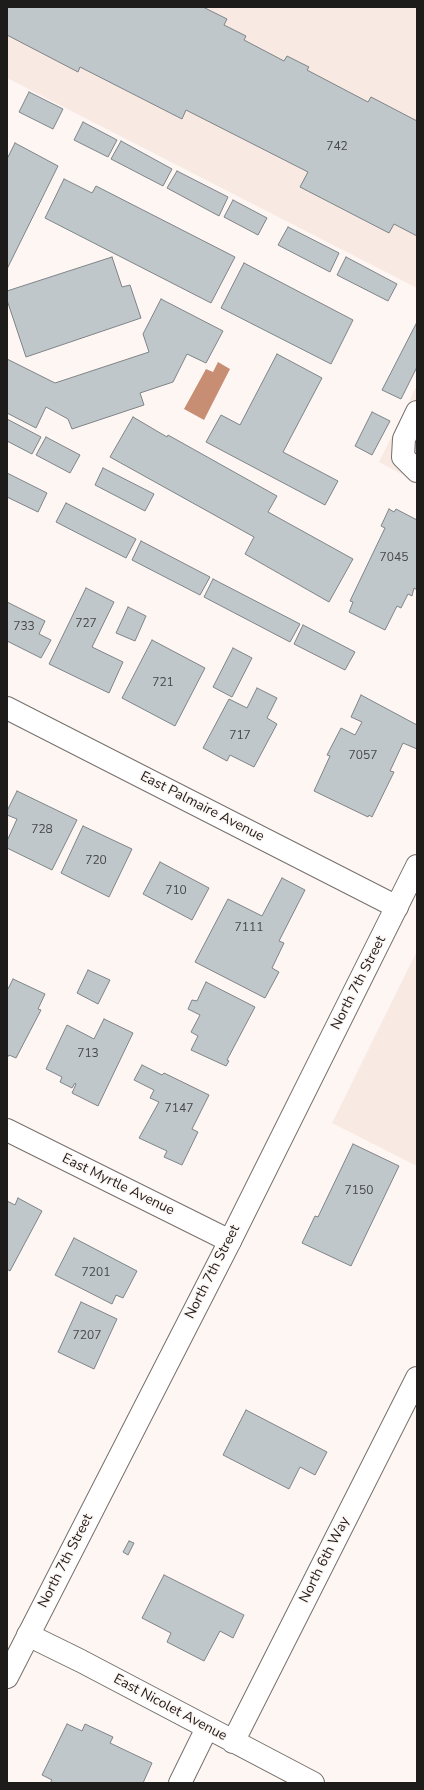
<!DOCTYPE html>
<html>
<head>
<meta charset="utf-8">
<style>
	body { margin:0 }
	#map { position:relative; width:424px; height:1790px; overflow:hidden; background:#fdf6f3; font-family:"Nunito Sans",sans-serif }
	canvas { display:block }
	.frame { position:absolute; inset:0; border:8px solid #1e1c1b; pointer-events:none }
</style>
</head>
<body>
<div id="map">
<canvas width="424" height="1790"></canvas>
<div class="frame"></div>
</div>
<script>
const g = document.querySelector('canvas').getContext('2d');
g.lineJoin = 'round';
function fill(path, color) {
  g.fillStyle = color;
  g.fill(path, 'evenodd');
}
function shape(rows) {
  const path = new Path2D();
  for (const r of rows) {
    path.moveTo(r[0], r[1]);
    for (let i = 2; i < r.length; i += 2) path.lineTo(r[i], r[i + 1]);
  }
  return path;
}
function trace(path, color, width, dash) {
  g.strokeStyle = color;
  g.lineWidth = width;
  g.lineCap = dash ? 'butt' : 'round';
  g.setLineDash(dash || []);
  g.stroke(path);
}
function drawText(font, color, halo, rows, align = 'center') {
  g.font = font + ' "Nunito Sans",sans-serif';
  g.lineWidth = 3;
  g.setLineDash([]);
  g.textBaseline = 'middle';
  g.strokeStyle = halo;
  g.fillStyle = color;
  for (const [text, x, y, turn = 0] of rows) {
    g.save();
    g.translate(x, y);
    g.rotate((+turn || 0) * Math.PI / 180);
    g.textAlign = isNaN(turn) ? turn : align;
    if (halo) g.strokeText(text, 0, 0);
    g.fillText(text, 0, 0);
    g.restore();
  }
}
fill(shape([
	[7,7,417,7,417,288,7,78],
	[417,385,417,482,379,462],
	[417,951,417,1166,332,1123]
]), '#f8e9e3');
fill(shape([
	[218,362,230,369,204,420,184,409,206,369,213,372]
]), '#c88e73');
const building = shape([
	[7,7,203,7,227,19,224,25,246,36,244,40,284,61,287,56,309,67,307,70,368,102,371,97,417,121,417,236,394,224,389,233,300,187,308,172,186,110,182,119,80,67,78,72,7,35,7,7],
	[29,92,63,109,53,129,19,112,29,92],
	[83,122,117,140,108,157,74,140,83,122],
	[121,141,172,169,163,186,111,159,121,141],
	[15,143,58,166,7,269,7,159,15,143],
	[177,171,228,197,219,216,167,188,177,171],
	[64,179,92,193,96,186,235,257,211,303,45,218,64,179],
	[233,200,267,218,258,235,224,217,233,200],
	[288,227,339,253,330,272,278,245,288,227],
	[112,257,122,287,130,285,141,318,26,357,7,300,7,291,112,257],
	[346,257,397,284,388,301,337,275,346,257],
	[244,263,353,320,331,364,221,308,244,263],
	[161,299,223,331,206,363,187,354,173,382,140,393,144,405,72,429,68,419,46,407,36,428,7,413,7,359,55,383,149,352,143,334,161,299],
	[417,322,417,367,401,399,382,390,417,322],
	[277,354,322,378,283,452,338,481,325,505,206,442,221,415,240,425,277,354],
	[372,412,390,421,372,455,355,446,372,412],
	[133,417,167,437,168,435,277,496,268,512,353,559,329,602,245,554,254,537,110,457,133,417],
	[7,419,41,437,32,454,7,441,7,419],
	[46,437,80,455,70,473,36,455,46,437],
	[103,468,154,494,145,511,95,485,103,468],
	[7,473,47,493,38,512,7,497,7,473],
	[66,503,136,539,126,558,56,522,66,503],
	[389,509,394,512,396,509,417,520,417,590,414,588,412,596,408,594,401,608,397,606,385,630,349,612,353,602,350,601,385,528,381,526,389,509],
	[141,541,210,577,200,595,132,560,141,541],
	[213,579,300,624,290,642,204,597,213,579],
	[86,588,114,602,92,647,123,662,109,693,49,664,86,588],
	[7,602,45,621,39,634,51,640,41,658,7,641,7,602],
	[128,607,146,616,135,641,116,633,128,607],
	[303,625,355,652,345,670,294,644,303,625],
	[152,640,205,668,175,726,122,698,152,640],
	[233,648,252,658,232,697,213,687,233,648],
	[257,688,277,698,267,718,277,724,254,767,230,755,227,761,203,748,229,699,247,708,257,688],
	[361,695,417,725,417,749,403,743,390,771,394,772,372,817,369,815,368,817,314,791,330,756,327,755,341,728,355,735,362,722,351,717,361,695],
	[17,791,77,820,52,870,7,848,7,841,17,819,7,815,7,811,17,791],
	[83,826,132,849,109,897,61,873,83,826],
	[160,862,209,888,192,920,143,894,160,862],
	[282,878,305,890,279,941,284,943,272,968,279,972,265,998,195,962,228,899,262,916,282,878],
	[88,970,110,980,98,1004,77,993,88,970],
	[13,979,45,994,38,1009,41,1010,16,1058,9,1055,7,1058,7,988,8,989,13,979],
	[206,982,255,1007,227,1060,229,1061,226,1066,191,1050,198,1036,191,1032,200,1015,188,1009,192,1000,197,1001,206,982],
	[104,1019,133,1033,98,1106,72,1093,76,1084,75,1083,72,1088,60,1082,62,1077,46,1069,67,1025,94,1039,104,1019],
	[142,1065,162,1075,164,1073,209,1095,192,1129,198,1132,182,1165,164,1157,167,1151,139,1138,159,1102,150,1098,154,1090,134,1080,142,1065],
	[353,1144,399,1166,351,1266,302,1243,315,1216,318,1217,353,1144],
	[18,1198,42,1211,10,1271,7,1269,7,1201,15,1205,18,1198],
	[74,1238,137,1271,123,1298,116,1295,112,1304,55,1275,74,1238],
	[81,1302,117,1319,94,1369,58,1352,81,1302],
	[246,1410,327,1452,315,1475,300,1467,289,1489,223,1455,246,1410],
	[129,1541,134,1543,128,1555,123,1552,129,1541],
	[164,1575,244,1615,233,1638,220,1631,204,1661,167,1642,171,1633,142,1618,164,1575],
	[67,1724,82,1731,85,1724,113,1737,110,1743,152,1763,143,1783,50,1783,52,1780,42,1775,67,1724]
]);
fill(building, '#c0c7ca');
trace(building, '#7e8487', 1);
const minor = shape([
	[417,412,404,439,403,457,417,471],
	[7,708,397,907],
	[7,1130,230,1241],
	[28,1635,81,1661,313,1783],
	[233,1742,417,1378],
	[180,1783,207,1728]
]);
const major = shape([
	[7,1677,230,1241,417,866]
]);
trace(minor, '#76706d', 24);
trace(major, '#76706d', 24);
trace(minor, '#fff', 22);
trace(major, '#fff', 22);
drawText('12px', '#464747', null, [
	["742",337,147],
	["7045",394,558],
	["727",86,624],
	["733",24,627],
	["721",163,683],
	["717",240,736],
	["7057",363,756],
	["728",42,830],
	["720",96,861],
	["710",176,891],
	["7111",249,928],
	["713",88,1054],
	["7147",179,1109],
	["7150",359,1191],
	["7201",96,1273],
	["7207",87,1336]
]);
drawText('14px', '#1e1c1b', '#fdf6f3', [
	["East Palmaire Avenue",202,807,27],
	["North 7th Street",359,983,-63],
	["East Myrtle Avenue",118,1185,26],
	["North 7th Street",213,1272,-63],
	["North 6th Way",325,1560,-63],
	["North 7th Street",66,1561,-63],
	["East Nicolet Avenue",170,1708,28]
]);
</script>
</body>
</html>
